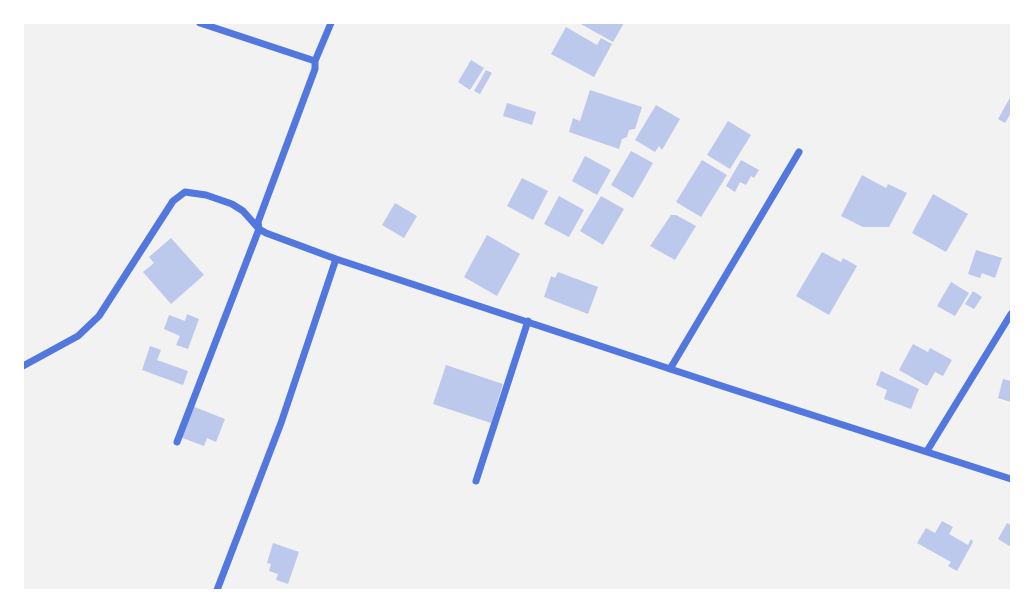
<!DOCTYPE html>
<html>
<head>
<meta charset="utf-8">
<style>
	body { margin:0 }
	#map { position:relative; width:1034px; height:613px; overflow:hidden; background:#f2f2f2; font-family:"DM Sans",sans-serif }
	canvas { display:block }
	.frame { position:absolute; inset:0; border:24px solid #fff; pointer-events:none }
</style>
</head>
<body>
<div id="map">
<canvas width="1034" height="613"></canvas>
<div class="frame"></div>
</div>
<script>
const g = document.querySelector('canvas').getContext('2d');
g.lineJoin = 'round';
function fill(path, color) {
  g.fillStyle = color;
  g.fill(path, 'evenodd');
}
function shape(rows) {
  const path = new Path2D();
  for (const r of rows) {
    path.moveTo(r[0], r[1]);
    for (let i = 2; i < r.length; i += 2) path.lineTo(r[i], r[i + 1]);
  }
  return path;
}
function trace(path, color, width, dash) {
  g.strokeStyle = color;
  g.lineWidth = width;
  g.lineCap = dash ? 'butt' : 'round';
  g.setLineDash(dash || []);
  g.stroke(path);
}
fill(shape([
	[579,23,624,23,613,42],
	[566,27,597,45,601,38,612,44,594,77,551,54],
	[471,60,484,68,470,90,458,82],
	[486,70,492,73,480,94,474,91],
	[590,90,642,107,635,129,629,130,627,137,622,139,619,149,569,132,573,118,580,121],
	[1011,96,1011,113,1005,123,998,119],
	[507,103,536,112,532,125,503,116],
	[656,105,680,119,662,150,659,146,655,152,635,140],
	[728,121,751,135,730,169,707,155],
	[631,151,653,163,633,198,611,185],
	[585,156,611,170,597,195,572,181],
	[702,160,727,175,701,217,676,202],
	[741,160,759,170,754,178,751,176,746,185,740,182,735,192,726,186],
	[862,175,886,188,888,184,907,193,889,227,863,227,841,216],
	[522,178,548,191,533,220,507,206],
	[933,194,968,214,946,252,912,233],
	[559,196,584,210,569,237,544,224],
	[601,196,624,209,603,245,580,231],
	[395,203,417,216,404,238,382,225],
	[671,215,676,215,696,226,675,260,650,246],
	[487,235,520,254,497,296,464,277],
	[171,238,204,275,171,304,143,272,154,263,149,257],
	[976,250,1002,258,995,278,982,273,980,278,968,274],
	[822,252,841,262,843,258,857,266,829,315,796,296],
	[558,272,598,287,588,314,544,297,551,276,555,278],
	[951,282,969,293,955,316,937,306],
	[973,291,982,297,974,309,965,304],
	[187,314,199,319,188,349,176,345,180,336,164,329,169,315,185,321],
	[913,344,928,352,930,348,952,360,943,376,935,372,927,386,899,370],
	[150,346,161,350,157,360,188,371,183,385,142,370],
	[446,365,503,384,491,423,433,404],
	[881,371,919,389,911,409,884,399,887,390,876,385],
	[1003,379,1011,381,1011,402,998,398],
	[192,406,225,419,216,442,207,438,204,446,180,437],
	[942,521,953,527,949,534,968,545,971,539,973,542,957,571,948,566,951,562,917,543,926,528,935,533],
	[1007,523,1011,525,1011,547,998,539],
	[273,543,299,552,288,584,276,580,278,574,269,571,271,564,267,563]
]), '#bdc9ec');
trace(shape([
	[200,23,315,61,315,69,258,222,259,229,266,233,336,259,725,387,1011,479],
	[315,61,331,23],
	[23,366,78,336,99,316,173,201,185,192,206,195,232,204,243,211,259,229,177,442],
	[670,369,799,152],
	[927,451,1011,314],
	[476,481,528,321],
	[217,590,281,423,336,259]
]), '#5277de', 7);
</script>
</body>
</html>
